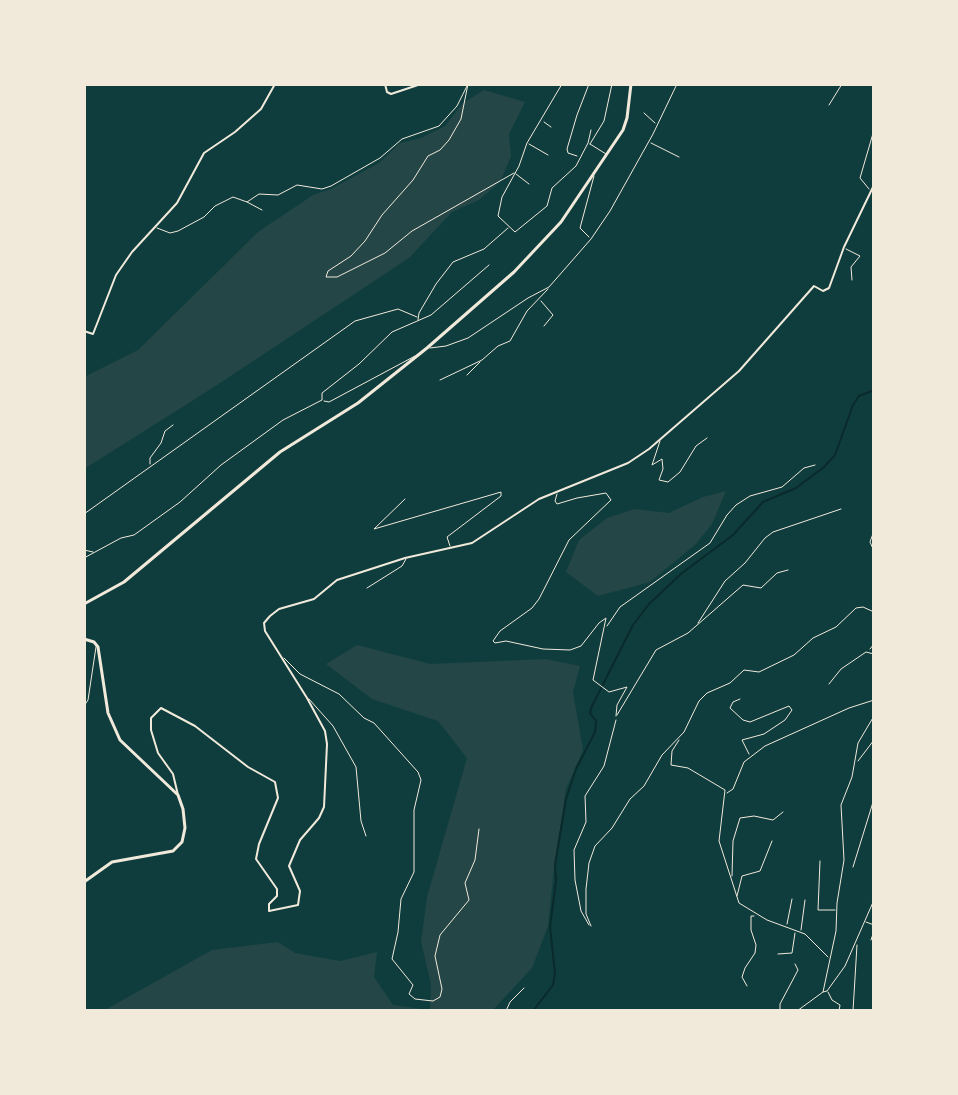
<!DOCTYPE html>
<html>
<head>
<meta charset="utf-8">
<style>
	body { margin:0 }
	#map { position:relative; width:958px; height:1095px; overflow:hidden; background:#0f3d3e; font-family:"Fira Sans Condensed",sans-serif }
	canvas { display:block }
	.frame { position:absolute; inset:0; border:86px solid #f1e9da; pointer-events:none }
</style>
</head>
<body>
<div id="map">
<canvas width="958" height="1095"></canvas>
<div class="frame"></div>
</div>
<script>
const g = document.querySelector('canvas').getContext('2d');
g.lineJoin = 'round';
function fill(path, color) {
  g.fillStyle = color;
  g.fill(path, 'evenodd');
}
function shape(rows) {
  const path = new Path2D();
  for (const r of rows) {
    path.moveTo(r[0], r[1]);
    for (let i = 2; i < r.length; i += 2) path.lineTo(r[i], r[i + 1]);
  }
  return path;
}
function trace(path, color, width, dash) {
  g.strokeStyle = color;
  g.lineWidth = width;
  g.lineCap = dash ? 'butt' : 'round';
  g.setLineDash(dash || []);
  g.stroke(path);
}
fill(shape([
	[484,90,525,102,509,134,511,156,500,182,479,200,452,212,409,258,211,389,84,469,84,377,138,350,258,232,313,195,331,189,379,163,400,143,421,138,445,126,463,103],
	[726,491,712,524,696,544,650,582,598,596,566,572,579,540,607,518,634,509,669,513,703,497],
	[357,645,430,664,546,659,580,666,573,692,583,750,566,789,554,868,548,926,532,968,492,1011,103,1011,212,950,278,942,295,953,340,961,377,952,374,977,393,1005,430,1010,431,984,421,942,427,897,467,758,438,721,372,699,326,664]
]), '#244646');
trace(shape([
	[533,1011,553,985,555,973,550,927,556,881,555,865,566,799,576,769,595,732,596,721,590,713,592,706,633,625,649,604,682,573,733,535,763,502,796,488,824,467,835,455,853,405,859,396,874,390]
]), '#0a2a2b', 2);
trace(shape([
	[468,84,461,119,449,140,440,150,428,156,413,180,382,215,365,241,351,256,328,271,326,277,337,277,385,253,412,231,514,173],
	[562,84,527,143,519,166,502,197,498,216,515,232,547,206,552,188,576,166,588,143,591,130],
	[829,105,842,84],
	[644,113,655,123],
	[544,122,551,127],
	[651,143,679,157],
	[529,144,548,155],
	[590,144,604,121,612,84],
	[590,144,606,154],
	[577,156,568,153,567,149,577,115,589,84],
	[516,174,529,184],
	[869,189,860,178,874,130],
	[247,202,262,210],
	[157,228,170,233,178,231,204,217,215,206,233,197,247,202,259,194,278,195,297,185,322,189,331,186,380,158,402,139,439,126,457,106,467,86],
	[589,237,580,228,594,176],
	[846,249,860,256,851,267,852,280],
	[541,301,553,315,544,326],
	[418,320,419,313,436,284,453,262,484,249,508,228],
	[430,348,446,346,468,338,528,298,549,287,591,239,610,211,653,134,677,84],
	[467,375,480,362],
	[440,380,482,360,498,346,510,341,527,311,548,289],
	[324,401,329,402,415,356],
	[660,441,652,465,662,459,663,469,659,480,668,482,680,472,696,446,707,438],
	[150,464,150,458,161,443,165,431,173,425],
	[557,494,555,501,557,504,577,498,606,493,611,500,569,540,539,599,532,608,500,631,493,641,495,643,506,641,543,649,570,650,581,646,599,623,606,618,593,680,609,692,627,687,617,705,616,716],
	[405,499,374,529,501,492,501,496,447,537,450,546],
	[84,514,355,321,398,309,417,317],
	[874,531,870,542,874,551],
	[84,550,93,552],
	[84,558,121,538,134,535,180,502,221,465,283,420,322,400,322,393,359,364,392,332,431,315,489,265],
	[367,588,402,566,406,559],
	[698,623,725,581,745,563,765,538,773,532,841,509],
	[607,626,620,607,710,543,727,515,736,505,750,496,782,487,804,468,815,465],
	[870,649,874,644],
	[284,658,300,674,339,694,364,718,374,723,418,772,421,780,414,810,414,872,401,899,398,932,392,959,413,985,409,994,415,999,433,1001,440,997,442,989,435,956,440,935,469,900,465,883,475,860,479,829],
	[829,684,841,669,866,652,874,654],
	[309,699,333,726,356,767,361,821,366,836],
	[740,699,733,702,730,708,743,720,750,722,789,706,792,710,785,720,764,734,742,740,749,754],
	[84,706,88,700,96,647],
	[617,715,656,650,688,633,743,585,761,588,777,573,788,570],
	[874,716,858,743,852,777,841,805,844,860,837,903,836,931,823,992,827,991,845,966,874,900],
	[679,740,672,751,671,765,688,768,725,790,719,841,739,903,767,920,805,934,828,957],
	[858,761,874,740],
	[727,793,733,789,744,762,765,746,849,708,874,700],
	[820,861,818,910,835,910],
	[853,867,874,799],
	[732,876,733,841,740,818,754,816,773,820,783,812],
	[737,896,742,876,760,871,772,841],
	[866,922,874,925],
	[787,924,792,899],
	[589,925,581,911,575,880,574,850,586,822,585,796,604,766,616,720],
	[591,926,586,914,586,889,589,863,595,846,612,828,630,799,644,786,662,755,684,732,699,701,707,693,730,683,744,670,759,672,794,655,813,638,836,627,856,608,863,607,874,612],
	[801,930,805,900],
	[871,940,874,931],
	[778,954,792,953,795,933],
	[84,968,84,973],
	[747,986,742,977,745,968,755,953,756,945,751,930,751,916,754,916],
	[828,992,832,1000,840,1005,839,1011],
	[506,1011,510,1002,524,988],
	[780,1011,780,1004,798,970,795,964],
	[797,1011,823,992],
	[853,1011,857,945]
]), '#f1e9da', 1);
trace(shape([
	[385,84,387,92,391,94,421,84],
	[84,331,93,334,116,275,132,252,177,203,204,153,235,132,261,109,275,84],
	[178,795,173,774,158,753,151,730,151,718,161,708,195,726,248,767,275,782,278,798,259,844,256,859,277,889,277,896,269,904,269,911,298,905,300,891,289,866,300,840,319,818,324,807,327,744,325,731,307,698,265,631,264,623,270,616,279,609,314,599,337,580,405,558,472,543,539,499,628,463,649,449,739,371,814,286,823,291,829,288,844,247,874,185]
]), '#f1e9da', 2);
trace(shape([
	[84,604,124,582,280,452,358,403,427,348,514,272,561,222,623,130,627,118,631,84],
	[84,639,94,642,98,647,108,713,120,740,178,795,183,809,185,828,182,842,173,851,112,862,84,882]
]), '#f1e9da', 3);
</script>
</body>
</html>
